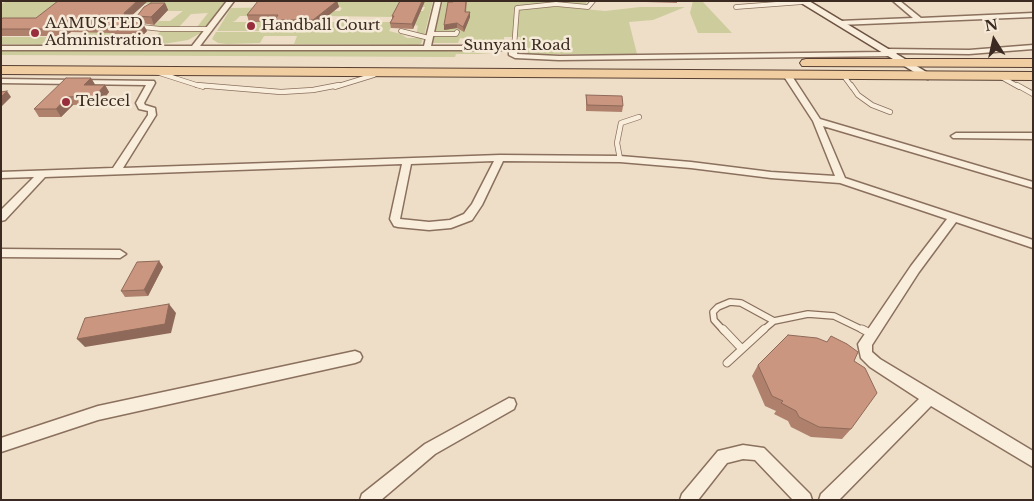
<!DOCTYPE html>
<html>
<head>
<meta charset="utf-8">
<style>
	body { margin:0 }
	#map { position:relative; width:1034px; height:501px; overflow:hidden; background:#eedec8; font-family:"Libre Baskerville",serif }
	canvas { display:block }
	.frame { position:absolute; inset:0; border:2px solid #3b2a21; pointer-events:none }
	.north { position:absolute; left:969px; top:15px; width:50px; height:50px; -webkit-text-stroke:4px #f6ead8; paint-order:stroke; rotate:350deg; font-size:14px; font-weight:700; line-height:20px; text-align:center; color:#3b2a21 }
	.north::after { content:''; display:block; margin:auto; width:18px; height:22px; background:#3b2a21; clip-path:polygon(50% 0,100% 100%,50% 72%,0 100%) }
</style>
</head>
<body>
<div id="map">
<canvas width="1034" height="501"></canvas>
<div class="frame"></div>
<div class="north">N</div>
</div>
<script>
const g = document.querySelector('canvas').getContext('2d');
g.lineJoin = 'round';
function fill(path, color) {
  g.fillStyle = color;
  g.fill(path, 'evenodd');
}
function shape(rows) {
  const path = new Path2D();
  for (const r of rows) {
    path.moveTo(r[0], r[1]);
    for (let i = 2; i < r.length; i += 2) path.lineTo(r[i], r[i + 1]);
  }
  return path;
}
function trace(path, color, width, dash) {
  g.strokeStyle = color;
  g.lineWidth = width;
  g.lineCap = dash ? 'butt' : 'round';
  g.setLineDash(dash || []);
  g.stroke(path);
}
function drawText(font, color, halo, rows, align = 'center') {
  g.font = font + ' "Libre Baskerville",serif';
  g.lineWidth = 5;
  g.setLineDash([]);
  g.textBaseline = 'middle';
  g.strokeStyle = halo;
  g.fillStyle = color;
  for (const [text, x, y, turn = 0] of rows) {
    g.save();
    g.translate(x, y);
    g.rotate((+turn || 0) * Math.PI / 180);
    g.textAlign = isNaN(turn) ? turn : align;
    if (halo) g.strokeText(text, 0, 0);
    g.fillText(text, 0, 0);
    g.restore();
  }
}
fill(shape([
	[8,1,66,1,51,17,1,28,1,4],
	[88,1,227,1,208,26,197,27,208,13,191,14,179,27,152,27,159,21,170,21,183,11,157,11,163,4,85,4],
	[327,1,412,1,412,11,423,11,425,7,422,7,421,1,433,1,424,36,416,34,418,26,415,25,416,21,393,24,389,31,401,34,407,38,423,38,421,44,418,45,294,44,297,36,264,36,260,43,227,44,218,43,212,39,216,32,272,32,274,28,321,27,324,22,391,22,394,17,325,16,325,11,340,11,342,8],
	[443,1,586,1,587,6,567,4,552,6,605,11,640,7,685,7,653,20,629,22,637,54,531,54,526,52,525,44,520,44,520,37,504,37,504,42,502,43,466,43,467,39,460,38,458,43,432,43],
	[693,1,702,1,732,33,698,33,690,13],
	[286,7,282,16,240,16,235,21,232,22,275,22,270,31,217,31,231,8],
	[162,30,204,31,188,40,163,44,75,44,88,32,116,31,113,35,144,35,141,38,154,38],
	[1,37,66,37,56,45,1,44],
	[1,49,464,49,464,52,492,54,456,54,455,57,1,55]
]), '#cccc9c');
const laneFar3 = shape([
	[736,7,803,2],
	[144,14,133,26,161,29,210,29],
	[401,31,429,38],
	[430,34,456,34,457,32],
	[514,48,517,8,556,4,588,7,593,1],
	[156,72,203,87],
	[843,75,852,87],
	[1001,77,1019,87],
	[335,87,374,75]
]);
const laneFar2 = shape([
	[197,85,281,92,313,90,339,85],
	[851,85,858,95,872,105,890,112],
	[1017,85,1033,94],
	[620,159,617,143,621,123,639,117]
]);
const laneFar1 = shape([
	[724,331,714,320,713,312,718,307,730,302,741,303,774,321],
	[762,331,774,321,808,314,834,316,865,331]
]);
const lane = shape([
	[723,329,742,349],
	[862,329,872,334],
	[727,363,764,329]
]);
const street = shape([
	[227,1,234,1,200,46,424,46,435,1,441,1,431,46,514,46,518,48,517,54,559,56,885,52,888,49,969,50,1033,45,1033,49,969,54,897,53,894,56,559,60,515,58,509,55,509,50,1,50,1,46,192,46,227,1],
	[893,1,900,1,921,18,1033,13,1033,17,839,25,836,23,839,21,913,18,893,1],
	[784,73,790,73,820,119,1033,182,1033,188,823,126,845,178,1033,240,1033,248,956,222,919,272,872,345,872,352,880,359,1033,451,1033,467,931,406,839,500,819,500,821,494,919,399,870,367,861,358,858,344,911,266,947,219,840,183,771,178,691,168,620,162,503,161,482,205,472,220,451,228,429,230,398,227,394,226,390,219,402,164,45,177,5,220,1,221,1,210,34,177,1,178,1,172,113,168,148,115,148,111,139,109,136,103,146,85,1,83,1,79,154,81,155,83,144,103,145,105,155,108,156,115,123,168,500,155,620,156,691,162,771,172,835,176,813,121,783,75,784,73],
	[494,161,472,204,464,214,450,220,429,222,400,219,411,164,494,161],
	[956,133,1033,133,1033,139,953,138,951,136,956,133],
	[1,249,120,250,126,254,120,258,1,257,1,249],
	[355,351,360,353,362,357,360,361,355,363,98,420,1,452,1,438,98,406,355,351],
	[509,398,514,399,516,404,514,409,435,454,381,500,360,500,362,494,425,444,509,398],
	[743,445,764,448,810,494,812,500,793,500,755,460,743,459,727,463,698,500,680,500,682,494,718,451,743,445]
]);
const secondary = shape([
	[798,1,809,1,933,76,928,79,924,78,798,1]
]);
const primary = shape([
	[806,59,1033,59,1033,67,802,66,800,63,802,60,806,59],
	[1,66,1033,72,1033,80,1,74,1,66]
]);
trace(laneFar3, '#8a705d', 5.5);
trace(laneFar2, '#8a705d', 6);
trace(laneFar1, '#8a705d', 8);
trace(lane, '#8a705d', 9);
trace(street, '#8a705d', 3);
trace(secondary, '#6c5140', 3);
trace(primary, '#583f31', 2);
trace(laneFar3, '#f9eddc', 4);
trace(laneFar2, '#f9eddc', 4.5);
trace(laneFar1, '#f9eddc', 5.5);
trace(lane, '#f9eddc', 7);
fill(street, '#f9eddc');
fill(secondary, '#f9eddc');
fill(primary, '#f0cea2');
fill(shape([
	[337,1,339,7,315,26,277,26,276,22,249,22,247,15],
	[425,1,413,29,391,28,390,23,392,19,392,16],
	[467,1,466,12,470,12,470,17,464,32,457,28,444,30,453,2],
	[615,1,677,1,677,3],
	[165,3,168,10,154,25,141,23,137,16],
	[36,18,127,20,128,21,143,24,147,31,144,34,112,34,111,33,71,32,65,36,1,36,1,19],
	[91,78,95,85,105,85,109,92,100,104,73,105,61,117,39,117,34,109],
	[586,95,623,106,622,112,586,111],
	[159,261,163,267,148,296,125,297,121,291],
	[827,342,854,361,851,429,842,439,811,437,791,427,788,421,774,414,776,411,765,406,752,376,758,365]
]), '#af816d');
fill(shape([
	[137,1,148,1,127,20,130,29,124,13],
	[337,1,339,7,315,26,313,20],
	[422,1,425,1,413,29,412,24],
	[165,3,168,10,154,25,151,17],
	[470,12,470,17,464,32,463,27],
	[457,23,457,28,444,30,444,25],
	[66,24,71,32,65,36,61,29],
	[143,24,147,31,144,34,141,27],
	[91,78,96,86,84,85],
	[105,85,109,92,100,104,95,96],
	[7,91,11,97,1,107,1,97],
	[67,97,73,105,61,117,56,109],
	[159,261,163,267,148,296,144,290],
	[169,304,176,313,171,333,85,347,77,339]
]), '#8e6959');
const building = shape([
	[58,1,137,1,124,13,127,21,143,24,141,27,108,27,111,25,66,24,61,29,1,29,1,19,3,18,36,18,58,1],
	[258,1,337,1,313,20,275,20,278,15,247,15,258,1],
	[400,1,422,1,412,24,390,23,394,16,392,16,400,1],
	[453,1,466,1,465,12,470,12,463,27,457,23,444,25,448,2,453,2,453,1],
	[151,3,165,3,151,17,137,16,144,7,151,3],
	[66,78,91,78,84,85,105,85,95,96,67,97,56,109,34,109,66,78],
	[7,91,1,97,1,92,7,91],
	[586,95,622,96,623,106,587,105,586,95],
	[159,261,144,290,121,291,137,262,159,261],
	[169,304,165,324,77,339,85,318,169,304],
	[788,335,817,338,827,342,831,336,847,344,858,352,854,361,865,368,877,393,851,429,819,427,799,417,796,411,781,403,783,401,772,396,758,365,788,335]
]);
fill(building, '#cb967f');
trace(building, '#8e6959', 1);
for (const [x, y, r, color] of [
	[251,26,5,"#982e3b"],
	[35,33,5,"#982e3b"],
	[66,102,5,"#982e3b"]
]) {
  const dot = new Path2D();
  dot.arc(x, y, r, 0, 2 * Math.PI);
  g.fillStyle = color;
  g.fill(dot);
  trace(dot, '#f6ead8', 2);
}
drawText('15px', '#3b2a21', '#f6ead8', [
	["AAMUSTED",45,24],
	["Administration",45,41],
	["Handball Court",261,26],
	["Telecel",76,102]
], 'left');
drawText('15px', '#3b2a21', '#f6ead8', [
	["Sunyani Road",517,46]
]);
</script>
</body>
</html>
